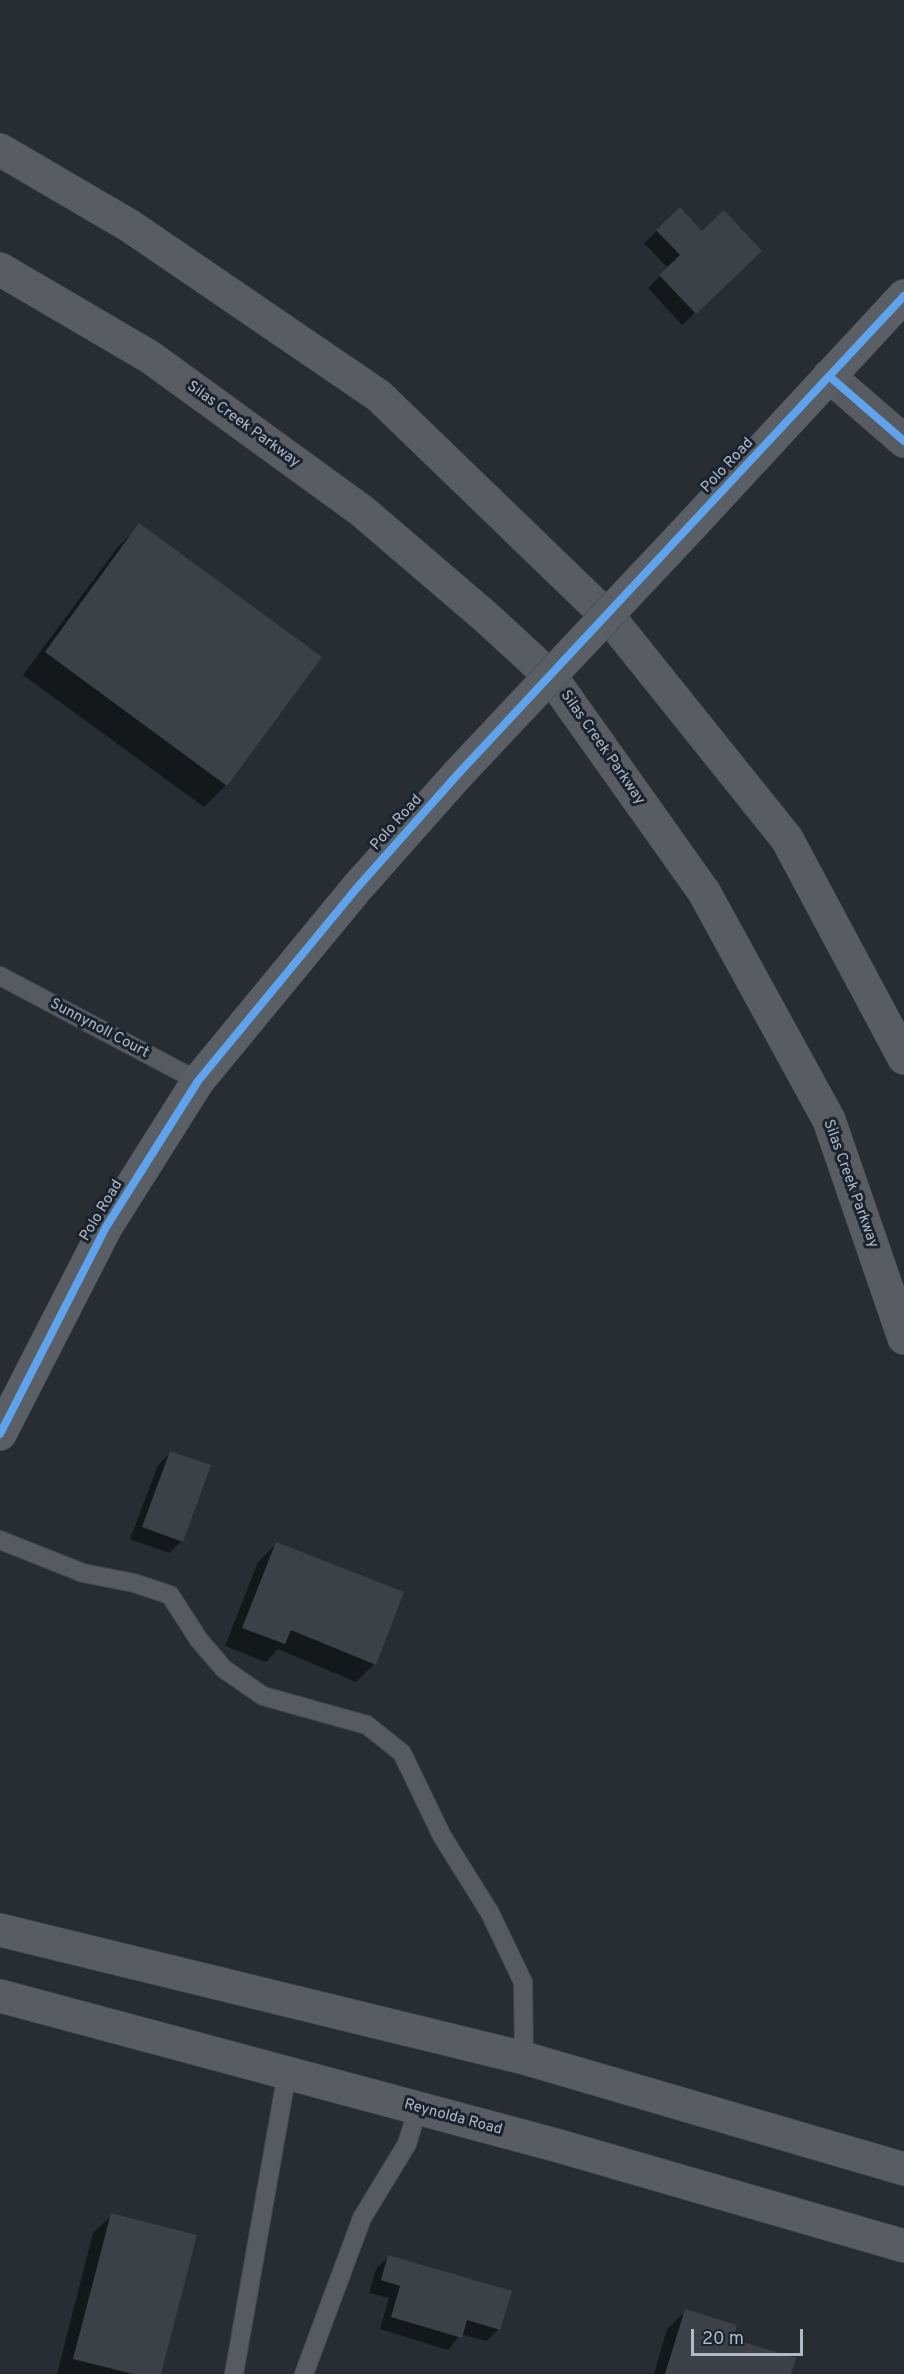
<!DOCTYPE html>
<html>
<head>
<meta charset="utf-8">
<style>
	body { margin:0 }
	#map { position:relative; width:904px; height:2374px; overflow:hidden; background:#272d33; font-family:Overpass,sans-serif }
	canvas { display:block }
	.scale { position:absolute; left:691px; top:2329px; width:112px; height:27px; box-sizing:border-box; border:3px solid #b0b9c5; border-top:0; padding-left:8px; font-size:18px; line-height:21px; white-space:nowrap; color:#b0b9c5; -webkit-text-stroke:4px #1a232e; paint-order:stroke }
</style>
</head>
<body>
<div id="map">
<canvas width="904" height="2374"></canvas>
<div class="scale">20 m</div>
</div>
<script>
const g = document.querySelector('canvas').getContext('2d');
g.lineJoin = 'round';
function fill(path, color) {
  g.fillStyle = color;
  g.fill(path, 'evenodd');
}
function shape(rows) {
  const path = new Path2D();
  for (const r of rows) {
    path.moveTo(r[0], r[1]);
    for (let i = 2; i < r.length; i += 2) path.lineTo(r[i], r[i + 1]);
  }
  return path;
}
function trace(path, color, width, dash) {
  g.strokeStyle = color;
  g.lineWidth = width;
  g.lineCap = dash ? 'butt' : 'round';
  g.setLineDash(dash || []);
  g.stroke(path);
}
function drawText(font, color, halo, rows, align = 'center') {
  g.font = font + ' Overpass,sans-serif';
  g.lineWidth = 6;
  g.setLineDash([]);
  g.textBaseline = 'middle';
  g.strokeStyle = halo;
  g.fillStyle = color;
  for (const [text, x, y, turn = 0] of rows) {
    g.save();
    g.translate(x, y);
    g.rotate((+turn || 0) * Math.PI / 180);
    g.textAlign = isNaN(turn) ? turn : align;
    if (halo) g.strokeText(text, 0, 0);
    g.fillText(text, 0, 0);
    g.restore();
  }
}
fill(shape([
	[679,210,702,233,747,263,682,325,648,288,668,268,644,243],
	[140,525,226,785,204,807,23,675,117,548],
	[170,1453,182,1541,169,1553,130,1539,158,1465],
	[276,1544,374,1664,356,1682,278,1649,266,1662,225,1646,258,1562],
	[112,2215,159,2374,57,2374,93,2233],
	[389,2256,499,2329,486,2341,461,2334,448,2350,380,2329,389,2298,369,2293,376,2269],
	[686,2311,731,2340,789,2374,654,2374,667,2329]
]), '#0007');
fill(shape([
	[680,207,702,231,724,210,762,251,696,314,659,275,680,255,656,230],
	[139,523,322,657,227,786,45,652],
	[170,1451,211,1465,183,1542,142,1527],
	[276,1542,404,1592,376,1665,291,1630,285,1644,242,1628],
	[111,2213,197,2235,161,2374,133,2374,73,2359],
	[388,2255,512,2291,500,2330,467,2320,462,2338,391,2317,400,2286,381,2280],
	[685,2309,737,2325,733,2339,796,2358,791,2374,665,2374]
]), '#3c4147');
const lane = shape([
	[0,976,198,1081],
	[0,1540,83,1573,134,1583,170,1595,199,1640,224,1669,263,1696,367,1725,402,1753,442,1836,490,1913,523,1982,524,2058],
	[234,2374,287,2073],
	[304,2374,362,2218,407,2144,418,2108]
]);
const street = shape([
	[829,376,904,441]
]);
const secondary = shape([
	[693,524,904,296],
	[0,1434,106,1227,198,1081,356,889,458,774]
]);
const primary = shape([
	[0,150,130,226,379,396,613,622,787,839,904,1058],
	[0,269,150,357,362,511,487,618,552,678,704,892,829,1120,904,1338],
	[0,1930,524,2058,904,2169],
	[0,1996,559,2146,904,2246]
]);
trace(lane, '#45494e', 20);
trace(street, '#45494e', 34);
trace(secondary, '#45494e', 34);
trace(primary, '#444950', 34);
trace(lane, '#575b61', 18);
trace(street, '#575b61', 33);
trace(secondary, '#5a5f66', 33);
trace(primary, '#595d63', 33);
const secondaryBridge = shape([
	[458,774,693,524]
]);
trace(secondaryBridge, '#45494e', 34, []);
trace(secondaryBridge, '#5a5f66', 33);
trace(shape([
	[829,376,904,441],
	[0,1434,106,1227,198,1081,356,889,458,774,904,296]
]), '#60a3ed', 8);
drawText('15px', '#b0b9c5', '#1a232e', [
	["Silas Creek Parkway",243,425,36],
	["Polo Road",728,466,-47],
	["Silas Creek Parkway",602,748,55],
	["Polo Road",397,823,-48],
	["Sunnynoll Court",99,1029,28],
	["Silas Creek Parkway",850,1184,70],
	["Polo Road",102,1211,-59],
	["Reynolda Road",453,2118,15]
]);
</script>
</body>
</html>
